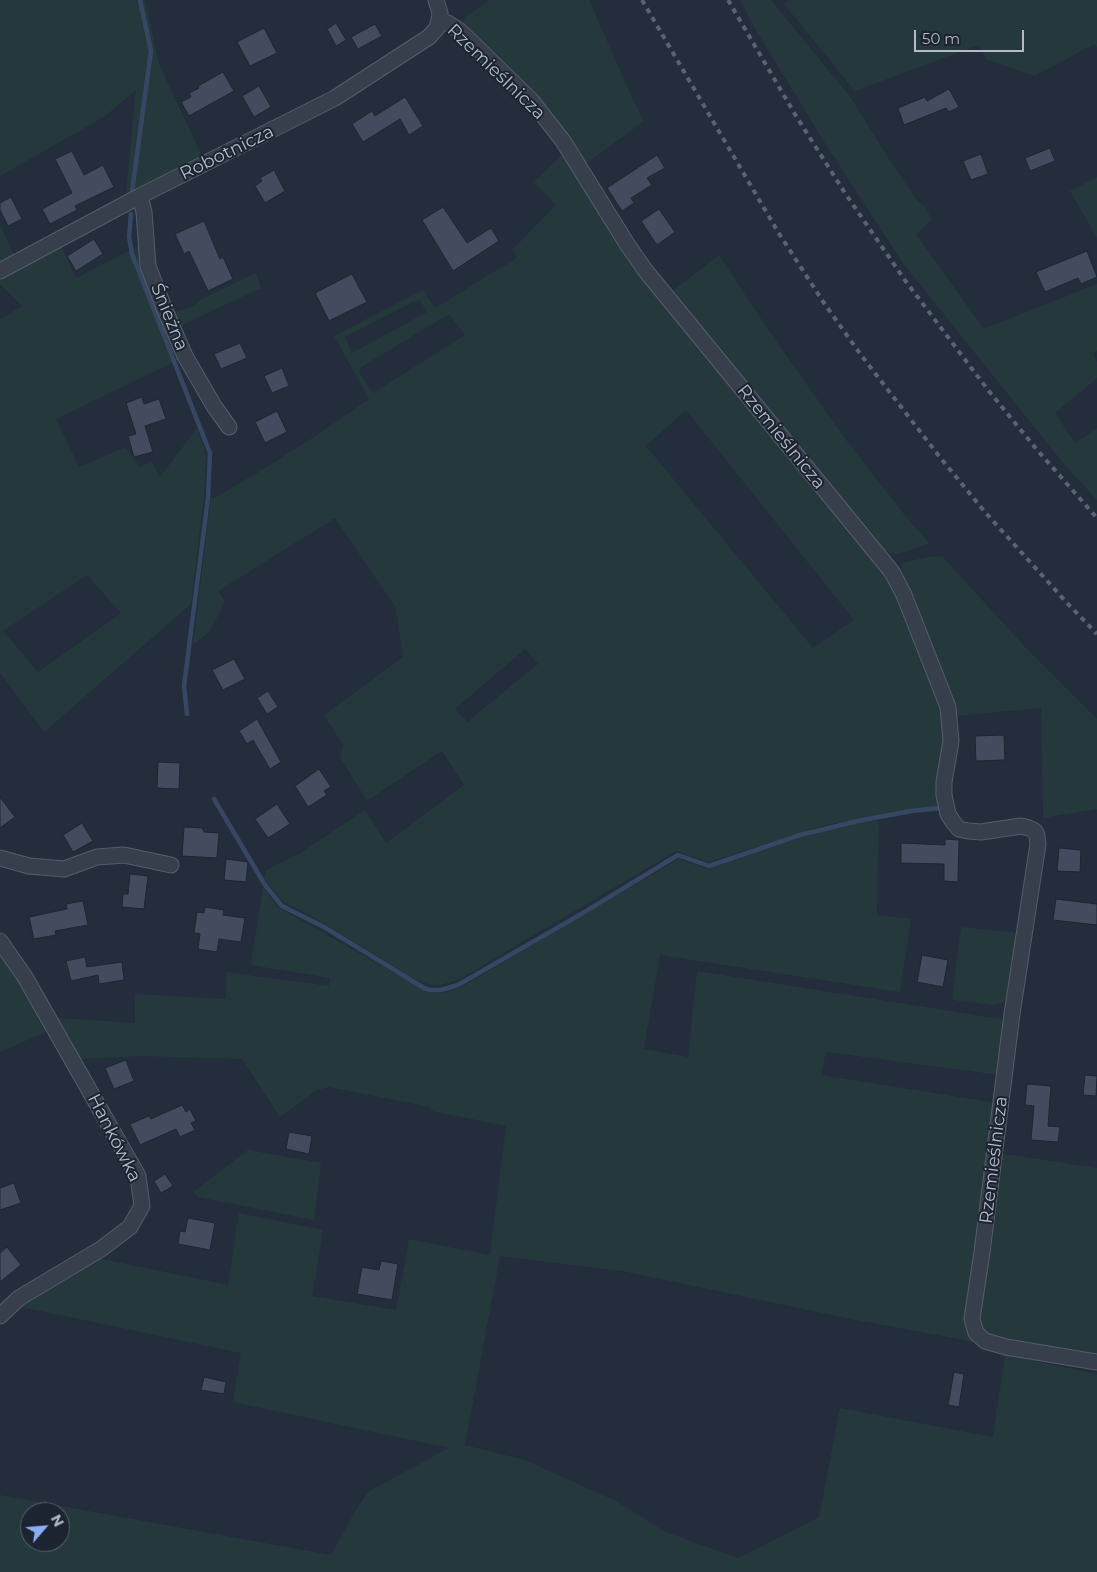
<!DOCTYPE html>
<html>
<head>
<meta charset="utf-8">
<style>
	body { margin:0 }
	#map { position:relative; width:1097px; height:1572px; overflow:hidden; background:#232d3c; font-family:Montserrat,sans-serif }
	canvas { display:block }
	.north { position:absolute; left:20px; top:1502px; width:50px; height:50px; box-sizing:border-box; background:#1c2431; border:1px solid #58606d; border-radius:50%; rotate:63deg; font-size:14px; font-weight:700; line-height:20px; text-align:center; color:#b3bac8 }
	.north::after { content:''; display:block; margin:auto; width:18px; height:22px; background:#89adf7; clip-path:polygon(50% 0,100% 100%,50% 72%,0 100%) }
	.scale { position:absolute; left:914px; top:30px; width:110px; height:22px; box-sizing:border-box; border:2px solid #b3bac8; border-top:0; padding-left:6px; font-size:15px; line-height:18px; white-space:nowrap; color:#b3bac8; -webkit-text-stroke:4px #1c2431; paint-order:stroke }
</style>
</head>
<body>
<div id="map">
<canvas width="1097" height="1572"></canvas>
<div class="north">N</div>
<div class="scale">50 m</div>
</div>
<script>
const g = document.querySelector('canvas').getContext('2d');
g.lineJoin = 'round';
function fill(path, color) {
  g.fillStyle = color;
  g.fill(path, 'evenodd');
}
function shape(rows) {
  const path = new Path2D();
  for (const r of rows) {
    path.moveTo(r[0], r[1]);
    for (let i = 2; i < r.length; i += 2) path.lineTo(r[i], r[i + 1]);
  }
  return path;
}
function trace(path, color, width, dash) {
  g.strokeStyle = color;
  g.lineWidth = width;
  g.lineCap = dash ? 'butt' : 'round';
  g.setLineDash(dash || []);
  g.stroke(path);
}
function drawText(font, color, halo, rows, align = 'center') {
  g.font = font + ' Montserrat,sans-serif';
  g.lineWidth = 4;
  g.setLineDash([]);
  g.textBaseline = 'middle';
  g.strokeStyle = halo;
  g.fillStyle = color;
  for (const [text, x, y, turn = 0] of rows) {
    g.save();
    g.translate(x, y);
    g.rotate((+turn || 0) * Math.PI / 180);
    g.textAlign = isNaN(turn) ? turn : align;
    if (halo) g.strokeText(text, 0, 0);
    g.fillText(text, 0, 0);
    g.restore();
  }
}
fill(shape([
	[0,0,145,0,159,64,202,156,126,194,136,90,104,117,0,176],
	[490,0,589,0,631,95,644,121,583,166,462,25,465,17],
	[740,0,771,0,851,98,887,156,917,200,925,207,932,220,916,234,984,329,1097,284,1097,350,1093,354,1097,362,1097,378,1055,413,1075,443,1097,428,1097,500,1064,464,902,262,825,143,754,27],
	[789,0,1097,0,1097,48,1094,44,1035,76,986,59,979,45,855,91,784,4],
	[564,153,897,588,944,707,947,733,940,806,825,825,709,862,676,851,458,980,441,985,432,985,418,981,325,924,284,902,278,896,264,879,266,870,299,854,365,810,386,843,464,785,442,751,367,801,340,757,343,745,324,715,403,657,396,608,335,518,218,591,225,602,210,631,193,645,211,497,214,498,257,473,314,437,369,399,334,336,423,290,435,308,517,258,512,250,556,205,534,182],
	[419,299,427,312,352,353,345,337],
	[449,314,465,335,373,393,359,372,361,367],
	[686,410,854,620,813,648,646,446],
	[525,649,538,664,467,722,455,709],
	[1097,177,1097,238,1070,191],
	[0,224,14,255,0,262],
	[142,244,179,354,178,360,56,419,79,467,126,447,139,467,152,462,160,477,197,428,206,455,204,495,191,604,44,732,0,673,0,319,22,306,0,284,0,280,61,246,76,278],
	[87,575,121,613,38,672,3,631],
	[719,255,769,331,844,437,907,518,929,543,908,551,896,554,884,550,871,537,670,293],
	[256,273,261,288,178,327,169,313,193,307,200,300],
	[942,556,1025,647,1097,719,1097,809,1043,818,1041,708,956,716,940,668,901,568,902,564,905,562,928,557],
	[872,820,879,822,877,915,911,919,900,992,660,955,644,1049,688,1057,697,971,1001,1019,1005,1025,1000,1075,826,1052,821,1075,997,1103,975,1342,856,1320,622,1271,500,1256,465,1445,525,1460,616,1501,666,1532,738,1558,819,1517,840,1408,993,1437,1005,1355,1097,1374,1097,1572,0,1572,0,1495,331,1555,354,1513,369,1491,449,1448,233,1402,241,1353,17,1306,98,1258,228,1285,239,1213,323,1230,312,1296,396,1310,409,1239,490,1255,506,1126,432,1111,430,1107,329,1087,317,1090,280,1117,242,1059,142,1056,79,1059,57,1018,135,1023,135,994,226,999,226,972,329,986,330,978,251,965,263,887,277,907,430,993,443,993,458,989,679,859,707,869,798,838],
	[30,1512,60,1512,60,1542,30,1542],
	[961,927,1019,933,1007,999,1002,1003,992,1005,952,1000],
	[0,952,50,1030,0,1052],
	[248,1150,321,1163,314,1220,198,1197,193,1192],
	[999,1153,1097,1168,1097,1362,991,1339,978,1325]
]), '#25393d');
trace(shape([
	[132,192,151,51,140,0],
	[131,214,129,237,132,254,210,453,208,498,184,686,187,714],
	[214,799,265,885,282,906,324,927,424,988,430,990,441,990,458,985,583,913,678,855,709,866,800,835,858,821,911,811,940,808,942,812]
]), '#374763', 4.5);
const building = shape([
	[336,23,346,40,336,46,327,29,336,23],
	[375,24,382,36,358,49,351,37,375,24],
	[264,28,277,53,250,66,237,42,264,28],
	[223,72,234,91,189,116,181,102,191,97,189,93,199,88,198,86,223,72],
	[259,86,271,107,254,117,242,96,259,86],
	[949,89,959,107,949,112,946,108,904,125,898,108,925,97,927,101,949,89],
	[405,97,423,126,409,135,400,119,363,142,352,124,372,111,375,116,405,97],
	[1050,148,1055,161,1030,171,1025,158,1050,148],
	[72,151,84,175,103,165,114,187,75,206,77,210,50,224,42,209,72,193,55,159,72,151],
	[981,154,988,174,971,180,963,161,981,154],
	[657,155,665,168,647,178,652,185,631,198,634,203,622,211,607,188,657,155],
	[274,170,285,191,265,203,255,186,262,181,260,178,274,170],
	[11,197,22,219,8,226,0,210,0,203,11,197],
	[443,207,467,243,491,228,499,241,453,271,422,220,443,207],
	[659,209,675,232,657,245,641,221,659,209],
	[204,221,220,259,223,257,233,279,208,291,189,251,184,254,175,234,204,221],
	[94,239,103,254,76,271,67,256,94,239],
	[1087,251,1097,277,1081,284,1078,278,1045,292,1036,272,1087,251],
	[352,274,367,302,329,321,315,293,352,274],
	[240,343,247,358,221,369,214,354,240,343],
	[282,368,289,386,272,393,264,376,282,368],
	[142,397,144,404,159,399,166,419,145,426,153,452,134,457,128,436,136,434,126,403,142,397],
	[277,411,287,432,265,443,255,422,277,411],
	[234,659,245,679,223,690,212,670,234,659],
	[268,691,278,707,267,714,257,698,268,691],
	[257,719,281,762,270,769,253,740,247,744,239,731,257,719],
	[1004,735,1005,760,976,761,975,736,1004,735],
	[158,762,180,763,179,789,157,788,158,762],
	[319,769,331,787,324,791,327,795,308,807,295,786,319,769],
	[0,797,15,817,0,828,0,797],
	[277,804,290,824,268,838,255,819,277,804],
	[82,823,93,841,73,852,63,835,82,823],
	[184,827,202,828,204,832,219,833,217,858,182,856,184,827],
	[945,839,959,840,958,882,944,881,944,864,901,863,901,843,945,845,945,839],
	[1059,848,1081,850,1080,872,1057,871,1059,848],
	[226,859,248,862,246,882,224,880,226,859],
	[130,874,148,876,144,909,122,907,123,894,128,894,130,874],
	[1056,899,1097,904,1097,925,1053,920,1056,899],
	[83,901,88,925,55,931,56,935,34,939,29,917,67,909,66,904,83,901],
	[205,907,224,910,223,915,245,918,241,942,219,939,217,952,198,949,200,934,194,933,197,912,204,913,205,907],
	[922,955,948,960,943,987,917,982,922,955],
	[85,957,87,967,122,962,124,980,99,984,98,975,71,981,66,961,85,957],
	[126,1060,134,1081,114,1089,105,1068,126,1060],
	[1085,1075,1097,1076,1096,1096,1083,1095,1085,1075],
	[1027,1084,1051,1086,1048,1126,1060,1127,1058,1142,1031,1140,1034,1106,1025,1105,1027,1084],
	[182,1105,186,1112,190,1109,196,1121,191,1123,195,1130,180,1137,176,1129,140,1145,130,1124,149,1116,151,1119,182,1105],
	[289,1132,312,1136,309,1154,286,1149,289,1132],
	[165,1174,173,1186,161,1193,154,1181,165,1174],
	[14,1183,21,1203,0,1210,0,1188,14,1183],
	[188,1218,215,1223,210,1250,178,1244,180,1231,185,1232,188,1218],
	[7,1247,21,1265,0,1282,0,1253,7,1247],
	[381,1261,398,1264,392,1300,357,1294,362,1267,379,1270,381,1261],
	[954,1372,964,1374,959,1407,948,1405,954,1372],
	[204,1377,226,1382,224,1394,201,1390,204,1377]
]);
fill(building, '#424c5e');
trace(building, '#1e2633', 1);
const minor = shape([
	[439,20,448,23,460,31,531,100,563,141,627,244,645,270,892,572,904,595,948,707,951,741,944,782,944,795,948,814,953,822,959,829,968,831,981,832,1021,826,1029,828,1035,831,1037,836,1038,844,1012,1014,982,1252,972,1319,976,1333,985,1341,1006,1347,1097,1362],
	[140,196,144,212,148,266,164,308,185,356,214,406,229,427],
	[0,271,140,196,335,98,429,37,437,28,439,20,440,13,436,0],
	[0,858,29,866,64,869,97,857,124,855,171,865],
	[0,941,25,977,138,1176,142,1206,130,1227,101,1249,19,1298,0,1316]
]);
trace(minor, '#555d6b', 17);
trace(minor, '#373f4d', 15);
trace(shape([
	[642,0,778,232,824,303,861,355,939,456,984,511,1068,604,1097,634],
	[728,0,796,116,845,193,904,279,988,390,1038,451,1097,518]
]), '#596374', 4, [5, 5]);
drawText('18px', '#b3bac8', '#1c2431', [
	["Rzemieślnicza",496,72,44],
	["Robotnicza",227,153,-26],
	["Śnieżna",169,317,68],
	["Rzemieślnicza",781,437,51],
	["Hankówka",114,1138,63],
	["Rzemieślnicza",994,1160,-83]
]);
</script>
</body>
</html>
